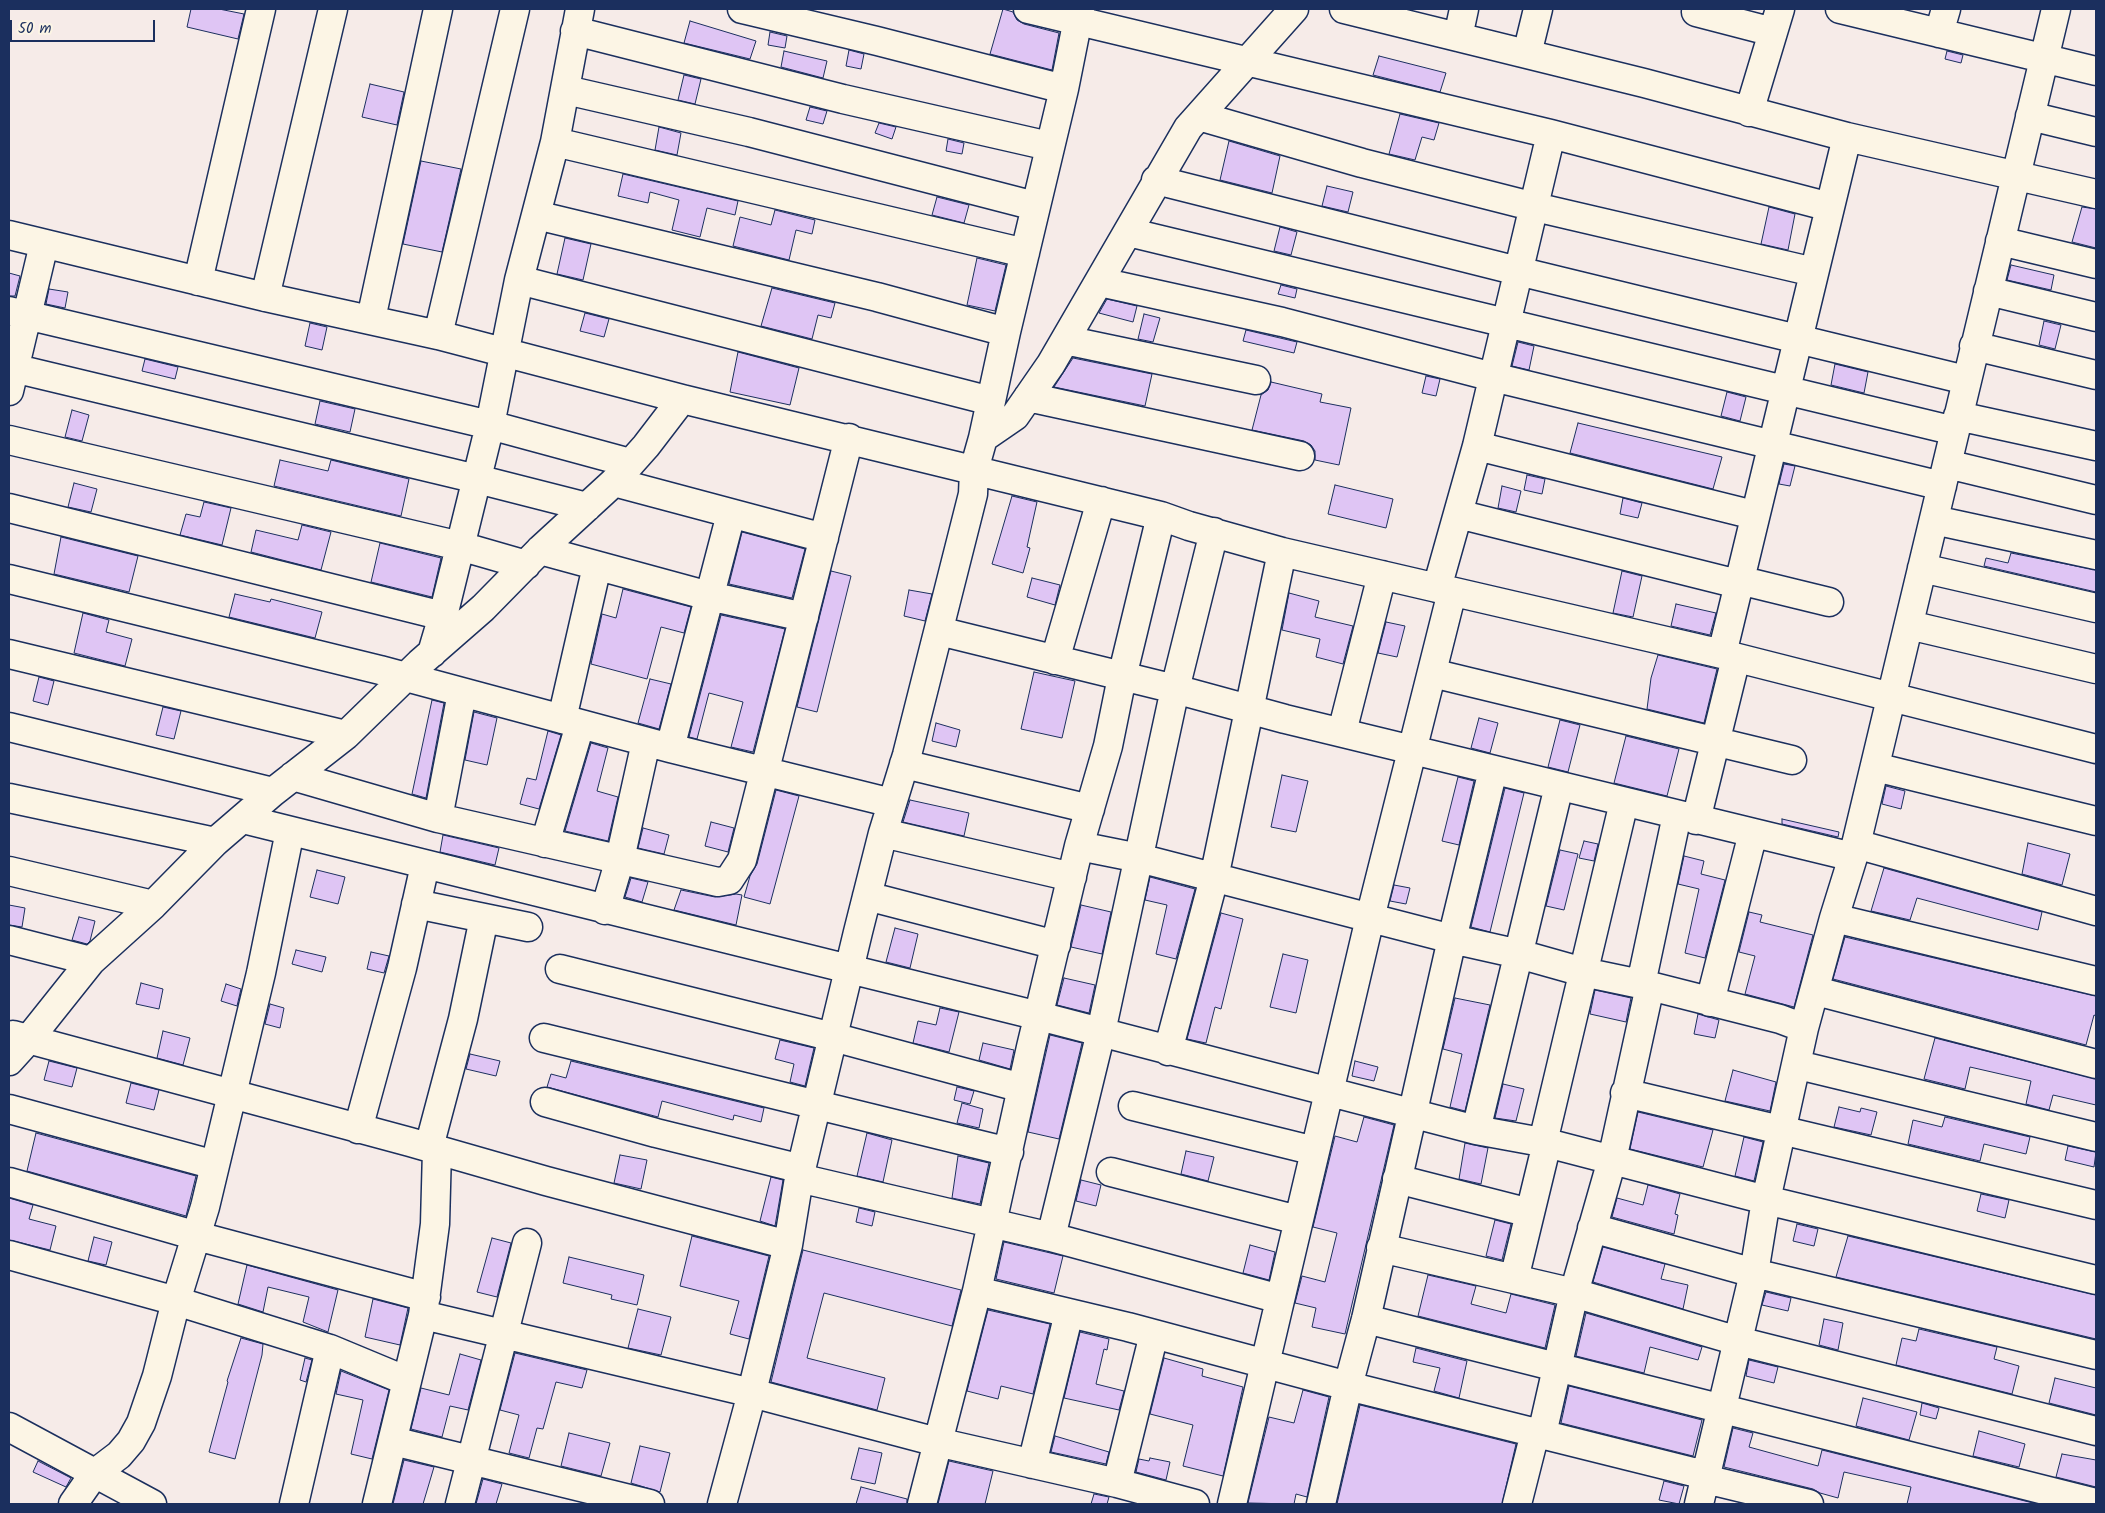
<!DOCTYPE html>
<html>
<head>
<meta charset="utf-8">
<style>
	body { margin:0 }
	#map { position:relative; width:2105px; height:1513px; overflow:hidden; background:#f6ebe8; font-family:Kalam,sans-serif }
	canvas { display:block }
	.frame { position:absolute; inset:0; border:10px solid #1b2f5e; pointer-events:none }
	.scale { position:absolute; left:10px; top:20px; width:145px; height:22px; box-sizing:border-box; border:2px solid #1b2f5e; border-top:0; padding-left:6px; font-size:15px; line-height:18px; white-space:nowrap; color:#1b2f5e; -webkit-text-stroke:4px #fcf5e5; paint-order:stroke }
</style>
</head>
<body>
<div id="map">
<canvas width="2105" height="1513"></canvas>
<div class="frame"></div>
<div class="scale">50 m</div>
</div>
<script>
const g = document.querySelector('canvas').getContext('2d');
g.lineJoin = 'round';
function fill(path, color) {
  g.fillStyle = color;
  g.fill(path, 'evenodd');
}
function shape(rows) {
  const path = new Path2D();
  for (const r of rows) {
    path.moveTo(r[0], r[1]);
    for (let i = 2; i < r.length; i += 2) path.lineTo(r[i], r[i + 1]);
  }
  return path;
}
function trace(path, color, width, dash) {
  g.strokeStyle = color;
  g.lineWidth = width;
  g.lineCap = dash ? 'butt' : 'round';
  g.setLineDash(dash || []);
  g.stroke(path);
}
const building = shape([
	[191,9,219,9,244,14,238,39,187,27,191,9],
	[1003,9,1013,12,1017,20,1024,24,1059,33,1052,70,990,54,1003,9],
	[690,21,756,41,750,59,684,43,690,21],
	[770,32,787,36,785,48,768,45,770,32],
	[849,50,864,54,861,69,846,66,849,50],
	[784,51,827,61,823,78,781,67,784,51],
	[1947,51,1963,55,1961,63,1945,59,1947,51],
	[1379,56,1446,73,1440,92,1373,75,1379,56],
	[684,75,701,79,695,104,678,100,684,75],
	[370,84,404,92,397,125,362,117,370,84],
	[810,107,827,111,823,124,806,120,810,107],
	[1400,114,1439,123,1434,140,1422,137,1415,160,1389,154,1400,114],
	[879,123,896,127,892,139,875,133,879,123],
	[659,127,681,133,677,155,655,150,659,127],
	[948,139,964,143,962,154,946,151,948,139],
	[1229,141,1280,156,1272,193,1220,180,1229,141],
	[421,161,461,169,442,252,403,244,421,161],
	[623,174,738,201,735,215,707,208,700,237,672,230,679,200,650,192,648,203,618,196,623,174],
	[1327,186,1353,192,1348,212,1322,206,1327,186],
	[937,197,969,205,964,223,932,215,937,197],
	[1769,207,1795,214,1788,250,1761,244,1769,207],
	[2082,207,2096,209,2096,248,2072,242,2082,207],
	[775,210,815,220,812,234,796,230,789,260,733,246,740,217,771,225,775,210],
	[1280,227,1297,232,1291,255,1274,251,1280,227],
	[565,238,591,244,583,280,557,274,565,238],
	[977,258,1006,265,995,311,967,305,977,258],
	[2011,265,2054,275,2051,290,2007,280,2011,265],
	[9,273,20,276,15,296,9,296,9,273],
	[1281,285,1297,289,1295,298,1278,294,1281,285],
	[772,288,835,303,831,318,818,315,812,339,761,326,772,288],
	[49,289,68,292,65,308,46,304,49,289],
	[1107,299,1137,306,1133,322,1099,313,1107,299],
	[585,313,609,319,604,337,580,331,585,313],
	[1144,314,1160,318,1153,342,1138,339,1144,314],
	[2044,321,2061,325,2055,349,2039,345,2044,321],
	[310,323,327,327,322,350,305,346,310,323],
	[1246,330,1297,342,1294,353,1243,341,1246,330],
	[1518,342,1534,346,1529,370,1512,366,1518,342],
	[738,352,799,368,790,405,730,392,738,352],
	[1073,358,1152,374,1145,406,1054,387,1073,358],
	[145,359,178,367,175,379,142,371,145,359],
	[1835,364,1868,372,1864,393,1831,385,1835,364],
	[1426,376,1440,379,1436,396,1422,393,1426,376],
	[1271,382,1322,394,1320,402,1351,408,1339,465,1315,460,1315,451,1311,445,1304,441,1252,430,1261,395,1268,390,1271,382],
	[1727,392,1746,397,1740,421,1721,416,1727,392],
	[320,401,355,409,350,432,315,424,320,401],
	[72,410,89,415,82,441,65,437,72,410],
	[1578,423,1722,457,1713,489,1570,453,1578,423],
	[280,460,328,471,331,460,409,479,401,516,274,486,280,460],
	[1784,464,1795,466,1790,486,1779,484,1784,464],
	[1527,475,1545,479,1542,494,1524,490,1527,475],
	[74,483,97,489,91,512,68,507,74,483],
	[1335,485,1393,499,1386,528,1328,514,1335,485],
	[1502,486,1521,491,1516,512,1498,508,1502,486],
	[1012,496,1037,502,1027,547,1030,548,1023,573,992,564,1012,496],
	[1623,498,1642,503,1638,518,1620,514,1623,498],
	[204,502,231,508,222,545,180,535,186,514,200,517,204,502],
	[302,525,331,532,321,570,251,552,256,530,298,540,302,525],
	[742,532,805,549,792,598,729,584,742,532],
	[61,537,138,556,129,592,54,574,61,537],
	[380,543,441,558,432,597,371,582,380,543],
	[2011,553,2096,570,2096,592,1984,566,1986,558,2008,563,2011,553],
	[831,571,851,576,817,712,797,707,831,571],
	[1622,571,1642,576,1633,617,1613,613,1622,571],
	[1032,578,1060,585,1055,605,1027,597,1032,578],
	[623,589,691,607,684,633,661,627,647,679,591,664,602,614,616,618,623,589],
	[909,590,932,594,925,621,904,616,909,590],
	[1289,593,1319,601,1315,617,1353,626,1343,664,1316,657,1320,639,1282,630,1289,593],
	[235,594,270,602,271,599,322,612,315,638,229,617,235,594],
	[1676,604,1716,613,1710,635,1671,626,1676,604],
	[83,613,109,620,106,632,132,639,125,666,74,653,83,613],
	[721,615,785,629,753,752,731,747,743,702,709,693,697,739,689,737,721,615],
	[1386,622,1405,626,1397,657,1378,653,1386,622],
	[1658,655,1717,669,1704,723,1647,709,1651,678,1658,655],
	[1034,672,1075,681,1062,738,1021,729,1034,672],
	[39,677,54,681,48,705,33,701,39,677],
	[650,679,671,684,659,729,638,723,650,679],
	[432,700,444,703,426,798,412,794,432,700],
	[163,707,181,711,174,739,156,735,163,707],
	[474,712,497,718,487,765,465,760,474,712],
	[1479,718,1498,723,1490,753,1471,748,1479,718],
	[1560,720,1580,725,1568,772,1548,767,1560,720],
	[936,723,960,730,956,747,932,741,936,723],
	[548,731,561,735,539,809,520,804,527,778,536,780,548,731],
	[1626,736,1679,749,1667,796,1614,783,1626,736],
	[591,743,608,748,597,791,618,797,608,841,565,831,591,743],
	[1282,775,1308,781,1296,832,1271,827,1282,775],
	[1458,777,1474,781,1459,845,1442,841,1458,777],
	[1886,786,1905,791,1901,809,1882,804,1886,786],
	[1505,788,1524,793,1490,932,1471,927,1505,788],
	[776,790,799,796,770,904,744,897,750,876,757,864,776,790],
	[910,800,969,813,964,836,903,822,910,800],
	[1782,819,1839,832,1838,837,1782,824,1782,819],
	[711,822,734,828,728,852,705,846,711,822],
	[643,828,669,835,664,854,638,848,643,828],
	[443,835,499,848,495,865,440,852,443,835],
	[1584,841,1598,844,1594,861,1579,858,1584,841],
	[2028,843,2070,854,2062,885,2022,874,2028,843],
	[1560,850,1578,854,1564,910,1546,906,1560,850],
	[1684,856,1704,861,1701,874,1725,880,1705,958,1685,953,1699,889,1678,884,1684,856],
	[1884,868,2042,912,2038,930,1917,898,1910,920,1871,911,1884,868],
	[317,870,345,877,338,904,310,897,317,870],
	[1150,877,1195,889,1176,959,1156,954,1167,905,1145,900,1150,877],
	[631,878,648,882,642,902,625,897,631,878],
	[1394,885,1410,888,1406,904,1390,901,1394,885],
	[681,890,715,897,736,894,742,895,736,925,674,910,681,890],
	[9,905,25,908,22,927,9,925,9,905],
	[1081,905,1111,912,1102,954,1071,947,1081,905],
	[1749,912,1762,915,1760,922,1813,935,1794,1007,1745,994,1755,956,1739,952,1749,912],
	[1221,913,1243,919,1221,1009,1215,1007,1206,1043,1187,1039,1221,913],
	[79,917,95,921,90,941,87,944,72,940,79,917],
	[895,928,918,934,910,968,886,962,895,928],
	[1845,937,2096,996,2096,1016,2094,1015,2086,1045,1833,979,1845,937],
	[296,950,326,957,322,972,292,964,296,950],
	[371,952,389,956,384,973,367,969,371,952],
	[1283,954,1308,960,1296,1013,1270,1007,1283,954],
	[1064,978,1095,985,1089,1013,1057,1005,1064,978],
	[141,983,163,989,159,1009,136,1004,141,983],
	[226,984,241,989,237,1006,221,1001,226,984],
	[1595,990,1631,998,1626,1022,1590,1014,1595,990],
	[1455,998,1490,1005,1465,1111,1450,1107,1462,1054,1443,1049,1455,998],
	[270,1004,284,1008,280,1028,265,1024,270,1004],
	[940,1008,959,1012,949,1052,913,1043,918,1021,936,1025,940,1008],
	[1698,1014,1719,1020,1715,1038,1694,1034,1698,1014],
	[163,1031,190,1038,183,1065,157,1058,163,1031],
	[1050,1035,1082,1043,1059,1139,1028,1132,1050,1035],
	[1935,1038,2096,1079,2096,1105,2053,1095,2049,1110,2026,1104,2031,1081,1970,1067,1965,1089,1924,1079,1935,1038],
	[780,1040,814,1048,805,1086,790,1082,794,1064,775,1059,780,1040],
	[983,1043,1014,1050,1010,1069,979,1060,983,1043],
	[470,1054,500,1061,496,1076,466,1069,470,1054],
	[49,1061,77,1068,72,1087,44,1080,49,1061],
	[571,1061,764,1108,761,1122,734,1115,733,1120,662,1101,658,1117,547,1087,551,1074,566,1078,571,1061],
	[1355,1061,1378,1067,1374,1081,1352,1076,1355,1061],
	[1733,1070,1776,1082,1770,1111,1725,1101,1733,1070],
	[131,1083,159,1090,154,1110,126,1103,131,1083],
	[1503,1084,1524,1089,1516,1121,1495,1118,1503,1084],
	[957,1087,974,1091,970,1104,954,1100,957,1087],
	[962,1103,983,1109,979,1128,957,1123,962,1103],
	[1839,1107,1860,1112,1861,1108,1877,1112,1871,1135,1834,1127,1839,1107],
	[1638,1112,1713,1130,1703,1167,1630,1149,1638,1112],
	[1364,1117,1394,1125,1345,1334,1312,1327,1316,1308,1295,1303,1302,1276,1325,1282,1337,1233,1313,1227,1335,1136,1357,1142,1364,1117],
	[1945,1117,2030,1137,2026,1154,1984,1144,1980,1161,1908,1144,1913,1120,1942,1127,1945,1117],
	[36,1133,196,1176,186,1216,27,1171,36,1133],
	[867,1133,892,1140,883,1182,857,1176,867,1133],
	[1744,1137,1763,1142,1754,1181,1735,1176,1744,1137],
	[1465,1143,1488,1148,1481,1184,1459,1179,1465,1143],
	[2068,1146,2096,1152,2094,1167,2065,1160,2068,1146],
	[1186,1151,1214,1157,1208,1181,1181,1174,1186,1151],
	[620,1155,647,1160,641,1189,614,1183,620,1155],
	[958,1156,989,1163,980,1204,952,1198,958,1156],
	[771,1177,783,1180,775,1226,760,1221,771,1177],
	[1081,1180,1101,1185,1096,1206,1076,1201,1081,1180],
	[1648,1185,1680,1194,1675,1214,1678,1215,1674,1234,1612,1217,1617,1198,1643,1205,1648,1185],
	[1981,1194,2009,1200,2005,1218,1977,1211,1981,1194],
	[9,1198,33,1205,29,1219,56,1226,50,1250,9,1240,9,1198],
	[859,1208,875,1212,872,1226,856,1222,859,1208],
	[1495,1220,1511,1224,1502,1260,1486,1256,1495,1220],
	[1797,1224,1818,1229,1814,1246,1793,1241,1797,1224],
	[692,1236,769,1256,749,1339,730,1334,739,1301,680,1286,692,1236],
	[1848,1236,2096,1295,2096,1339,1836,1277,1848,1236],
	[94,1237,112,1242,106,1265,88,1261,94,1237],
	[492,1238,511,1243,497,1297,477,1292,492,1238],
	[1004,1242,1063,1256,1054,1293,996,1279,1004,1242],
	[1250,1245,1275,1252,1269,1280,1243,1273,1250,1245],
	[1603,1247,1665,1264,1661,1279,1688,1285,1683,1309,1593,1282,1603,1247],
	[803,1250,961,1290,952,1326,824,1293,807,1358,885,1378,877,1410,771,1382,803,1250],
	[569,1257,644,1275,637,1305,611,1299,612,1295,563,1283,569,1257],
	[247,1265,338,1290,328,1332,303,1322,309,1297,268,1287,263,1312,238,1304,247,1265],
	[1428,1275,1476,1286,1471,1304,1506,1313,1511,1294,1555,1305,1545,1348,1418,1316,1428,1275],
	[1766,1292,1791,1298,1788,1311,1762,1305,1766,1292],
	[373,1299,408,1308,400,1345,365,1337,373,1299],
	[638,1309,671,1317,661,1355,628,1348,638,1309],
	[988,1310,1050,1324,1033,1394,1001,1386,998,1399,967,1391,988,1310],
	[1586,1313,1702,1347,1698,1360,1650,1347,1644,1373,1576,1356,1586,1313],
	[1824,1319,1843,1323,1838,1350,1819,1345,1824,1319],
	[1919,1329,1997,1347,1994,1359,2019,1366,2012,1394,1896,1365,1902,1338,1916,1341,1919,1329],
	[1080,1332,1109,1339,1107,1350,1104,1349,1096,1384,1124,1391,1119,1410,1064,1398,1080,1332],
	[241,1338,263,1344,262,1355,235,1459,209,1452,228,1382,227,1381,241,1338],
	[1416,1348,1467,1361,1459,1398,1434,1391,1440,1368,1413,1362,1416,1348],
	[515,1353,587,1370,582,1388,556,1382,543,1429,537,1428,529,1458,509,1453,519,1415,500,1410,515,1353],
	[460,1354,481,1360,468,1410,450,1406,442,1437,411,1429,421,1388,449,1395,460,1354],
	[305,1358,312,1360,306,1382,300,1380,305,1358],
	[1164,1358,1203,1369,1202,1376,1243,1387,1223,1476,1183,1466,1193,1425,1150,1414,1164,1358],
	[1749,1360,1778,1367,1774,1383,1746,1376,1749,1360],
	[341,1371,389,1390,372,1459,351,1454,363,1400,336,1394,341,1371],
	[2055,1378,2096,1388,2096,1415,2049,1403,2055,1378],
	[1569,1386,1702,1420,1693,1456,1561,1423,1569,1386],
	[1303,1390,1329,1397,1307,1497,1296,1494,1294,1504,1248,1503,1269,1417,1294,1423,1303,1390],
	[1863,1398,1917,1412,1909,1440,1856,1426,1863,1398],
	[1922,1403,1939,1408,1936,1419,1920,1415,1922,1403],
	[1360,1405,1516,1444,1502,1504,1337,1504,1360,1405],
	[1733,1428,1753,1433,1749,1447,1818,1466,1822,1450,2037,1504,1907,1504,1911,1487,1844,1472,1838,1498,1820,1493,1813,1489,1724,1467,1733,1428],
	[1979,1431,2025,1444,2019,1467,1973,1456,1979,1431],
	[569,1433,610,1443,601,1476,561,1466,569,1433],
	[1055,1436,1109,1452,1106,1464,1051,1452,1055,1436],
	[640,1446,670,1453,660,1492,631,1483,640,1446],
	[859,1448,882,1453,875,1484,851,1479,859,1448],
	[2062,1454,2096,1460,2096,1487,2056,1477,2062,1454],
	[1150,1458,1170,1462,1166,1480,1136,1472,1139,1459,1149,1461,1150,1458],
	[404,1460,434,1467,423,1504,393,1504,404,1460],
	[38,1461,71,1478,66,1487,33,1472,38,1461],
	[949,1461,993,1471,985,1504,938,1504,949,1461],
	[483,1479,502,1484,496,1504,476,1504,483,1479],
	[1664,1481,1684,1486,1679,1504,1659,1500,1664,1481],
	[861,1487,907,1499,907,1504,856,1504,861,1487],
	[1094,1494,1109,1497,1107,1504,1091,1504,1094,1494]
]);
fill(building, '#dfc5f4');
trace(building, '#1b2f5e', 1);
const minor = shape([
	[742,9,877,41,1064,89],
	[1028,9,1551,134,1830,207],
	[1344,9,1644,83,1847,137,2096,194],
	[1840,9,2096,71],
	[1696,12,1773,32],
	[575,31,843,99,1049,146],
	[1939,33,1946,9],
	[1458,37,1464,9],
	[1527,54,1538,9],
	[566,90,749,132,1035,206],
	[1749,112,1780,9],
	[1199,116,1362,163,1535,207,1814,272],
	[2030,116,2096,132],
	[555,142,1025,253],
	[1156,180,1518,271,1966,380],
	[536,215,877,297,1006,332],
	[1128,232,1955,431],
	[9,235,265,297,438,335,682,399,1161,516,1189,526,1282,552,1722,654,2096,749],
	[2000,241,2096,264],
	[519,280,991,401],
	[198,281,261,9],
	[1100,282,1282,322,1493,377,1942,486],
	[1988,291,2096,317],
	[265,297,333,9],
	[9,311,490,425,630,463],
	[371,319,438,9],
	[438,335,515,9],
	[1065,340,1256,380],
	[1974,346,2096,375],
	[9,367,477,479,587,507],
	[9,391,44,244],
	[1028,397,1300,456],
	[1958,416,2096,446],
	[983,438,1015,416,1051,364,1188,128,1294,9],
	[9,440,460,546,526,565],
	[1477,446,1754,515],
	[1947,464,2096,500],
	[614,482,824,538],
	[9,508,443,616],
	[1458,514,1738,584],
	[1934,520,2096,555],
	[540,550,709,596,804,617],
	[1922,568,2096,608],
	[9,579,380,670,670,748,892,803],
	[1739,580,1829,602],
	[1437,588,1477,446,1551,134],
	[1909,625,2096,669],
	[939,631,1175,689,1285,719,1853,857],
	[432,653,443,616,490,425,519,280,555,142,580,9],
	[9,654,346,735],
	[1722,654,1847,137],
	[1055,660,1101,501],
	[1432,673,1792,760],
	[562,719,597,566],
	[9,727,273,792],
	[1342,732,1382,575],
	[670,748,731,514],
	[904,764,1090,809],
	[1875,767,2096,821],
	[1493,770,1452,939,1519,954,1583,972,1650,986,1780,1019,1804,1028],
	[293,776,438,818,718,882,729,880,742,860,849,438],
	[9,798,215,842],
	[438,818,462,693],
	[243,819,1039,1016,1476,1130,1547,1143,1766,1200,2096,1280],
	[1696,820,1736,658],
	[883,833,1072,877],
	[545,843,580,725],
	[1856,844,2096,911],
	[1079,846,1139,858,1452,939,1366,1319,1348,1386,1321,1504],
	[9,871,153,905],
	[867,896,1056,945],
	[416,904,528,927],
	[605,910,620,859,646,742],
	[1834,918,2096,981],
	[9,940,91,961],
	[560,969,833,1037,1022,1088],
	[1641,984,1677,815],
	[1816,991,2096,1064],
	[1710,1002,1753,833],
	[13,1035,410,1142,546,1181,788,1245],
	[544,1038,1009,1152],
	[1168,1051,1214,878,1282,552],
	[9,1061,28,1040,91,961,153,905,215,842,273,792,346,735,420,663,483,608,540,550,614,482,646,446,682,399],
	[1798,1065,2096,1137],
	[1625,1093,2096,1205],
	[545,1102,656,1133,802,1169],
	[1133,1106,1315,1151],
	[9,1109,215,1165],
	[358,1129,402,968,425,865],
	[1476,1130,1559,786],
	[1543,1142,1624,802],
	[429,1147,463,1019,484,918],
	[1111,1172,1298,1220],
	[799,1178,1051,1237,1280,1299],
	[1397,1179,1530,1213],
	[9,1182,197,1236,426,1297],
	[1592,1228,1754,1273,2096,1355],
	[1051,1237,1101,1032,1175,689,1214,532],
	[1381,1248,1574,1293,1738,1341,2096,1431],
	[9,1255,176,1301,330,1349,407,1381],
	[1514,1279,1547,1143],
	[977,1291,1128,1327,1348,1386,1705,1475],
	[423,1315,752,1393,937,1442,1117,1483,1195,1504],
	[1366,1319,2096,1503],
	[9,1427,152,1504],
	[1542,1434,1574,1293,1612,1160,1650,986],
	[393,1441,650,1504],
	[1032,1464,1069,1313],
	[1705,1479,1809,1504],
	[1117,1483,1154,1334],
	[73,1504,94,1474,119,1455,131,1441,141,1423,157,1376,176,1301,205,1207,261,973,290,831],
	[294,1504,330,1349],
	[377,1504,423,1315,435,1224,437,1150],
	[460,1504,527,1243],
	[722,1504,748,1408,788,1245,799,1178,858,932,883,833,907,755,973,494,974,470,983,438,1006,332,1064,89,1080,9],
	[922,1504,977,1291,1031,1047,1079,846,1108,746,1122,677,1161,516],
	[1232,1504,1370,918,1452,592],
	[1517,1504,1535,1433],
	[1699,1504,1754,1273,1766,1200,1804,1028,1834,918,1853,857,2056,9]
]);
trace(minor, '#1b2f5e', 31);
trace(minor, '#fcf5e5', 28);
</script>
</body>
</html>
